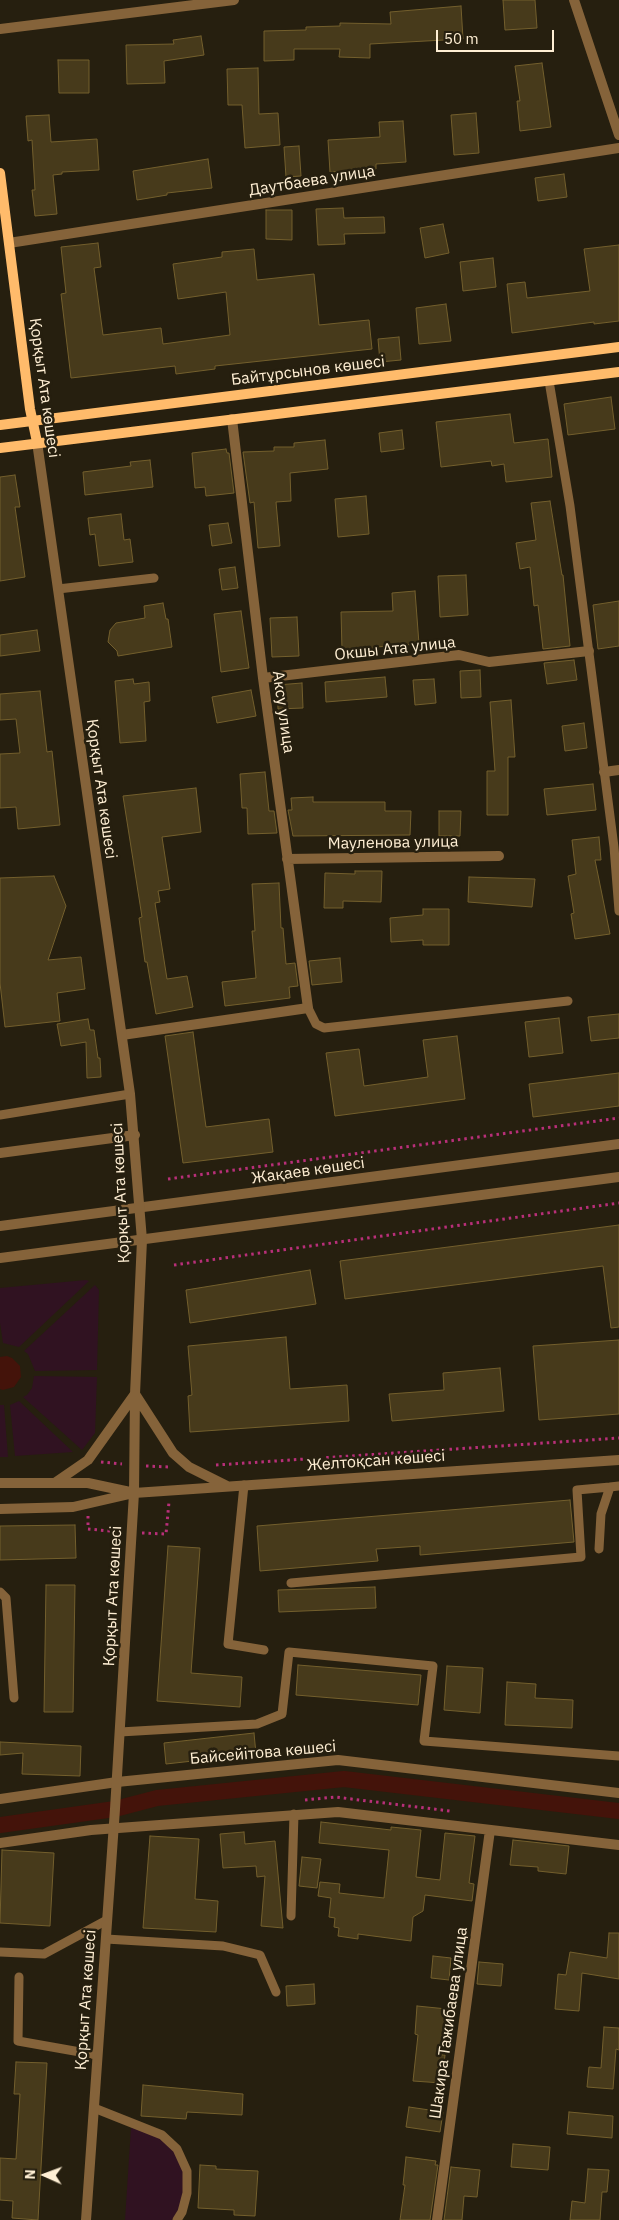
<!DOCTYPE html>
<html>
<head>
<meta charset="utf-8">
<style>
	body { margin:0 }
	#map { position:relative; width:619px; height:2220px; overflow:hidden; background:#261f0f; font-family:"IBM Plex Sans",sans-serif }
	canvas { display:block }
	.north { position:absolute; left:20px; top:2150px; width:50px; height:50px; -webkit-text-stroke:4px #261f0f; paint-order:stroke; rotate:272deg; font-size:14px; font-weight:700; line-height:20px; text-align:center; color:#ffefd4 }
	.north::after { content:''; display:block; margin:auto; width:18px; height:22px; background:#ffefd4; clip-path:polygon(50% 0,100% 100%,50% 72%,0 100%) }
	.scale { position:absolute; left:436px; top:30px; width:118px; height:22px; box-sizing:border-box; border:2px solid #ffefd4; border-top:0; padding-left:6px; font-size:15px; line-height:18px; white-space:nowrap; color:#ffefd4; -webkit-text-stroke:4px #261f0f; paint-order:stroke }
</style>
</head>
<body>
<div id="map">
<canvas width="619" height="2220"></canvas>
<div class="north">N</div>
<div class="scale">50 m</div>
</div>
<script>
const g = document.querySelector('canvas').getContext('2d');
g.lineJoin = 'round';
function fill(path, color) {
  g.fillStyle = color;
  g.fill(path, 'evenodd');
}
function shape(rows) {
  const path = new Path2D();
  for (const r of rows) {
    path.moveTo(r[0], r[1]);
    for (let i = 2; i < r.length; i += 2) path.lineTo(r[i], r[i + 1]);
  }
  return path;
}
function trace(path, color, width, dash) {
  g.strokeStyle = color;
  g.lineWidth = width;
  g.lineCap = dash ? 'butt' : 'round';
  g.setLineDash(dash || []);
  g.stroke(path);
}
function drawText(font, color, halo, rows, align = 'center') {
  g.font = font + ' "IBM Plex Sans",sans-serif';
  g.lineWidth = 5;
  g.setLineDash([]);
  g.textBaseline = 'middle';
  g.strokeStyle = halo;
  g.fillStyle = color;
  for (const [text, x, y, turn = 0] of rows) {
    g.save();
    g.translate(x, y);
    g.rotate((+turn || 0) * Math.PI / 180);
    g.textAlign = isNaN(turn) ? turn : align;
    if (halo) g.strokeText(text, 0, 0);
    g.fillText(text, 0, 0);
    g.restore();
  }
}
fill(shape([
	[86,1280,89,1281,19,1347,3,1343,0,1323,0,1288],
	[95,1285,99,1290,97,1370,35,1371,28,1354,24,1351],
	[34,1376,97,1377,95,1433,82,1450,23,1397,27,1395,32,1388],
	[19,1401,73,1452,15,1456,10,1405],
	[0,1405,4,1405,8,1457,0,1457],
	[131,2128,145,2131,162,2139,174,2151,183,2170,185,2182,180,2208,172,2220,125,2220]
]), '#301221');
fill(shape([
	[7,1356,12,1358,20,1366,21,1377,14,1387,3,1390,0,1389,0,1357]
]), '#44130a');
trace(shape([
	[0,1825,115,1809,157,1798,344,1779,619,1811]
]), '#44130a', 16);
const building = shape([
	[503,0,535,0,537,28,505,30,503,0],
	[461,6,463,39,370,44,370,58,339,57,340,49,294,49,294,60,264,61,264,31,306,30,306,27,340,26,340,23,391,24,390,12,461,6],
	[201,36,204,55,164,61,165,83,127,84,126,45,174,44,173,40,201,36],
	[58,60,89,60,89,93,59,93,58,60],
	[542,63,551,127,520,131,517,101,520,101,515,66,542,63],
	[258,68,259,114,278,113,280,145,245,148,242,105,228,105,227,69,258,68],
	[476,113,479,153,454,155,451,115,476,113],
	[49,115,51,142,97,139,99,170,62,172,62,174,53,175,57,214,35,216,32,190,35,190,32,140,28,141,26,116,49,115],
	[403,121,406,162,376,164,376,169,330,172,328,140,380,137,379,122,403,121],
	[299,146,301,176,286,177,284,147,299,146],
	[208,159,212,188,167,193,167,195,137,200,133,171,208,159],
	[564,174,567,197,538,201,535,178,564,174],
	[343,208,344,218,384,217,385,233,344,234,345,244,318,245,316,209,343,208],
	[266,210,292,210,292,240,266,239,266,210],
	[443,224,449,253,425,258,420,228,443,224],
	[98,243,101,267,94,268,103,335,161,328,163,344,230,335,226,292,178,299,173,264,222,257,222,252,254,249,257,280,314,274,319,325,369,320,372,349,215,366,215,369,176,374,175,366,71,378,61,294,66,293,61,247,98,243],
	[619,245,619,321,594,324,594,322,512,333,507,284,525,282,527,298,590,291,584,249,619,245],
	[493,258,496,287,463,291,460,262,493,258],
	[446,304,451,341,419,344,416,308,446,304],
	[399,337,401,360,380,362,378,339,399,337],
	[611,397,615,429,568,435,564,404,611,397],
	[510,414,514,443,548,439,552,477,506,482,504,464,492,466,491,461,441,467,436,422,510,414],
	[402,430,404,449,381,452,379,433,402,430],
	[325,440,328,469,290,473,291,501,276,502,280,546,258,548,254,502,250,503,243,452,274,451,274,447,294,447,294,443,325,440],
	[226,449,227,453,229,453,234,493,206,496,205,487,195,488,192,453,226,449],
	[150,460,153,487,85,495,83,472,131,466,130,462,150,460],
	[15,475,20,507,15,507,25,577,0,581,0,477,15,475],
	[366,496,369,534,338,537,335,499,366,496],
	[550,501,562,575,563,575,570,646,543,649,538,605,534,606,530,567,520,569,516,543,536,540,531,503,550,501],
	[121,514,124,540,130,539,133,562,99,566,95,534,90,535,88,518,121,514],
	[228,523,232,543,212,546,209,525,228,523],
	[235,567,238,588,222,590,219,569,235,567],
	[466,575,468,615,440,617,438,576,466,575],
	[415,591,419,644,376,647,376,649,342,650,341,612,393,611,392,593,415,591],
	[619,601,619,646,598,649,593,605,619,601],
	[163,603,166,619,168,619,172,647,118,656,117,651,108,642,110,630,116,623,145,618,144,606,163,603],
	[241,611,249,668,221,672,214,614,241,611],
	[297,617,299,656,272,657,270,618,297,617],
	[37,630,40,651,0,656,0,635,37,630],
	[574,660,577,680,547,684,544,663,574,660],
	[480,670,481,697,461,698,460,671,480,670],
	[385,677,387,697,326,702,325,682,385,677],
	[133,679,134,684,149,682,150,701,144,702,146,741,120,743,115,681,133,679],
	[434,679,436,703,415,705,413,680,434,679],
	[302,683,303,708,278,709,277,685,302,683],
	[251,690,256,716,217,723,212,697,251,690],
	[40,691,47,752,52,751,60,825,18,829,16,807,0,808,0,754,20,753,16,719,0,720,0,694,40,691],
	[511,700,515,757,508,757,508,815,487,815,487,771,495,771,490,702,511,700],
	[584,723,587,748,565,751,562,726,584,723],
	[265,772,269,811,274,811,277,833,248,834,247,808,242,808,240,774,265,772],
	[593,784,596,810,547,815,544,789,593,784],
	[196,788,201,832,162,837,170,889,158,891,160,902,155,903,167,979,187,976,193,1007,156,1014,147,962,145,962,139,918,142,917,123,796,196,788],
	[313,797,313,802,385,802,385,811,411,811,410,835,293,836,288,810,292,810,291,798,313,797],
	[439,811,461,811,460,836,439,836,439,811],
	[599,837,601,860,595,860,610,934,575,939,571,914,574,913,568,876,576,874,572,840,599,837],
	[355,871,382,871,381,902,343,901,343,908,324,908,325,873,355,874,355,871],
	[54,876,66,906,48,960,81,957,85,989,57,993,60,1021,5,1027,0,983,0,878,54,876],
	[469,877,535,879,532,907,468,902,469,877],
	[279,883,281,928,283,928,286,964,295,963,298,986,289,987,290,998,225,1006,222,982,256,978,252,931,255,931,252,884,279,883],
	[423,909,449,909,449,945,423,945,423,940,391,942,390,918,423,915,423,909],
	[340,958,342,982,312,985,309,961,340,958],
	[619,1014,619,1038,591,1041,588,1017,619,1014],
	[559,1018,563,1053,529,1057,525,1022,559,1018],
	[88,1019,90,1030,94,1030,98,1058,100,1058,101,1077,87,1078,86,1042,61,1046,57,1024,88,1019],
	[193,1032,206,1127,269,1119,273,1152,183,1163,165,1036,193,1032],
	[457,1036,465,1099,335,1116,326,1053,359,1049,364,1086,428,1077,423,1040,457,1036],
	[619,1073,619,1106,533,1117,529,1084,619,1073],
	[619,1225,619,1327,611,1328,603,1266,345,1299,340,1261,619,1225],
	[310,1270,316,1304,190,1323,186,1290,310,1270],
	[286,1337,290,1389,347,1385,349,1421,190,1432,188,1396,192,1395,188,1346,286,1337],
	[619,1340,619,1414,539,1420,533,1346,619,1340],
	[500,1368,504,1411,392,1421,389,1394,444,1390,443,1373,500,1368],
	[570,1500,574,1542,420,1555,420,1546,376,1549,378,1561,260,1571,257,1526,570,1500],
	[75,1525,76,1558,0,1560,0,1526,75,1525],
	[168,1546,200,1548,191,1673,242,1677,240,1707,157,1701,168,1546],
	[46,1585,75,1585,73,1712,44,1712,46,1585],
	[375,1587,376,1608,279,1612,278,1590,375,1587],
	[298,1665,421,1675,418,1705,296,1695,298,1665],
	[447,1666,483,1668,480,1713,444,1710,447,1666],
	[507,1682,536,1684,535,1698,573,1700,572,1728,505,1725,507,1682],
	[254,1733,256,1754,166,1764,164,1743,254,1733],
	[0,1742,81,1746,80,1776,22,1774,23,1753,0,1755,0,1742],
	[321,1822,391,1830,391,1827,421,1830,416,1877,440,1880,445,1833,475,1836,469,1883,474,1884,472,1901,425,1895,423,1911,413,1917,411,1941,358,1934,358,1939,338,1936,339,1928,334,1927,335,1918,329,1917,331,1898,318,1896,320,1882,340,1884,339,1893,384,1898,389,1850,319,1843,321,1822],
	[244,1832,245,1844,275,1841,283,1928,261,1926,265,1876,257,1877,256,1866,223,1868,220,1834,244,1832],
	[150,1836,199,1839,195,1899,218,1901,216,1932,143,1928,150,1836],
	[513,1840,569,1846,566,1874,538,1871,538,1867,510,1865,513,1840],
	[2,1850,54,1853,50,1926,0,1923,2,1850],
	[302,1857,321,1859,317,1888,299,1886,302,1857],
	[609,1933,619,1933,619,1979,582,1973,579,2011,555,2009,558,1974,566,1975,570,1952,607,1958,609,1933],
	[433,1956,451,1958,449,1980,431,1978,433,1956],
	[479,1962,503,1964,501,1986,477,1984,479,1962],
	[314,1984,315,2004,287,2006,286,1986,314,1984],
	[417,2006,447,2009,442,2055,445,2055,442,2083,413,2081,418,2035,415,2034,417,2006],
	[604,2027,619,2028,619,2050,616,2049,613,2089,587,2087,589,2067,601,2068,604,2027],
	[16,2062,47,2063,38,2220,12,2218,13,2201,0,2200,0,2158,16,2159,20,2094,14,2094,16,2062],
	[143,2085,243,2094,242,2115,187,2112,186,2119,141,2116,143,2085],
	[409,2107,443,2112,440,2132,406,2127,409,2107],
	[569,2112,613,2116,612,2138,567,2134,569,2112],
	[513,2144,550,2147,548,2170,511,2167,513,2144],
	[406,2157,436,2161,435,2165,438,2165,430,2220,400,2220,405,2185,403,2185,406,2157],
	[200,2165,216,2166,216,2169,258,2171,255,2216,234,2215,234,2210,198,2208,200,2165],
	[451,2167,480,2170,477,2197,464,2196,462,2220,444,2220,451,2167],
	[588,2169,609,2170,607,2192,602,2192,600,2220,570,2220,572,2201,585,2203,588,2169]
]);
fill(building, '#473a1b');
trace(building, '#735f2d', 1);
trace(shape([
	[168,1179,619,1118],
	[174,1265,619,1203],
	[101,1462,122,1464],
	[216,1465,619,1438],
	[146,1466,169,1467],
	[88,1516,88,1529,121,1532],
	[142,1533,166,1534,169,1502],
	[305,1800,335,1797,450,1811]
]), '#b82f79', 3, [2.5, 4]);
trace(shape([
	[549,381,570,506,614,847,619,911],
	[58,589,154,578],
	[308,1008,316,1024,324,1028,568,1001],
	[0,1115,130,1094],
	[244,1485,228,1644,264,1650],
	[599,1549,601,1514,610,1487,619,1486],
	[291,1583,581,1557,577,1490,610,1487],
	[0,1592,6,1598,14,1698],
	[120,1732,257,1724,282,1714,289,1652,433,1666,424,1741,619,1756],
	[291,1916,294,1814],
	[106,1939,223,1946,260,1955,276,1992],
	[0,1952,44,1954,107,1920],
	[19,1977,18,2041,97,2055],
	[94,2108,162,2135,177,2149,187,2171,187,2193,182,2212,177,2220]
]), '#85633a', 9);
trace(shape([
	[574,0,619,135],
	[0,29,234,0],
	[9,243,619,148],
	[263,678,459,655,489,662,589,651],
	[604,772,619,770],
	[287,859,499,856],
	[122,1035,308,1008,263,678,232,419],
	[0,1153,135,1135],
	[0,1226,619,1144],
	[0,1258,619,1177],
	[0,1799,117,1782,338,1760,619,1793],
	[0,1843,91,1830,338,1812,619,1845],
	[437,2220,490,1830]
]), '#85633a', 10);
trace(shape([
	[37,442,130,1094,142,1240,135,1394,134,1493,115,1809,86,2220],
	[56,1482,88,1460,135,1394,173,1453,189,1467,227,1486],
	[0,1483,88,1483,130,1492],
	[0,1509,73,1507,134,1493,619,1460]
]), '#85633a', 10);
trace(shape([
	[0,173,30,409,37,442],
	[0,425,619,347],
	[0,448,619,372]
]), '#ffbb6b', 10);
drawText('16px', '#ffefd4', '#261f0f', [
	["Даутбаева улица",312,181,-9],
	["Байтұрсынов көшесі",308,371,-7],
	["Қорқыт Ата көшесі",44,388,82],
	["Окшы Ата улица",395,649,-6],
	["Аксу улица",283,712,82],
	["Қорқыт Ата көшесі",101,789,82],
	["Мауленова улица",393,843,-1],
	["Жақаев көшесі",308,1171,-8],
	["Қорқыт Ата көшесі",121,1193,-93],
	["Желтоқсан көшесі",376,1461,-4],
	["Қорқыт Ата көшесі",113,1596,-87],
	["Байсейітова көшесі",263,1753,-5],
	["Қорқыт Ата көшесі",86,2000,-86],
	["Шакира Тажибаева улица",449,2023,-82]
]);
</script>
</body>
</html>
